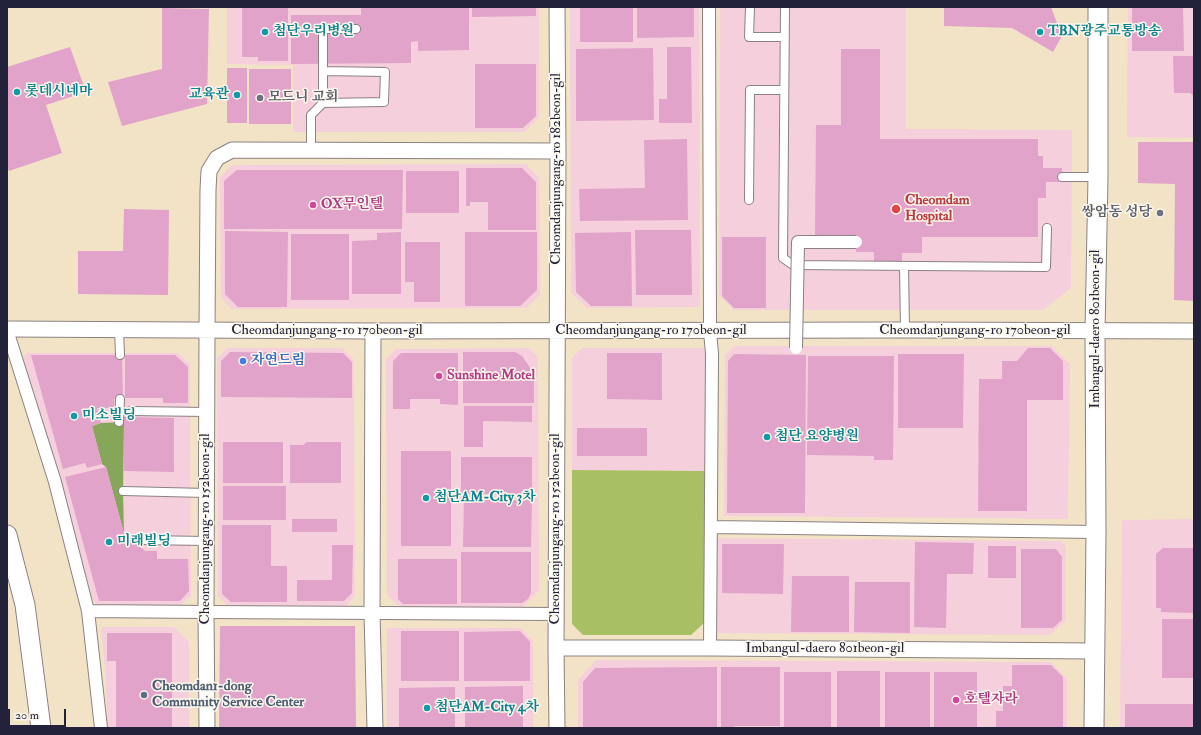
<!DOCTYPE html>
<html>
<head>
<meta charset="utf-8">
<style>
	body { margin:0 }
	#map { position:relative; width:1201px; height:735px; overflow:hidden; background:#f2e3c7; font-family:"IM FELL Double Pica",serif }
	canvas { display:block }
	.frame { position:absolute; inset:0; border:8px solid #22223b; pointer-events:none }
	.scale { position:absolute; left:8px; top:709px; width:58px; height:18px; box-sizing:border-box; border:2px solid #22223b; border-top:0; padding-left:5px; font-size:12px; line-height:14px; white-space:nowrap; color:#22223b; -webkit-text-stroke:3px #fbf7ec; paint-order:stroke }
</style>
</head>
<body>
<div id="map">
<canvas width="1201" height="735"></canvas>
<div class="frame"></div>
<div class="scale">20 m</div>
</div>
<script>
const g = document.querySelector('canvas').getContext('2d');
g.lineJoin = 'round';
function fill(path, color) {
  g.fillStyle = color;
  g.fill(path, 'evenodd');
}
function shape(rows) {
  const path = new Path2D();
  for (const r of rows) {
    path.moveTo(r[0], r[1]);
    for (let i = 2; i < r.length; i += 2) path.lineTo(r[i], r[i + 1]);
  }
  return path;
}
function trace(path, color, width, dash) {
  g.strokeStyle = color;
  g.lineWidth = width;
  g.lineCap = dash ? 'butt' : 'round';
  g.setLineDash(dash || []);
  g.stroke(path);
}
function drawText(font, color, halo, rows, align = 'center') {
  g.font = font + ' "IM FELL Double Pica","Noto Serif KR",serif';
  g.lineWidth = 3;
  g.setLineDash([]);
  g.textBaseline = 'middle';
  g.strokeStyle = halo;
  g.fillStyle = color;
  for (const [text, x, y, turn = 0] of rows) {
    g.save();
    g.translate(x, y);
    g.rotate((+turn || 0) * Math.PI / 180);
    g.textAlign = isNaN(turn) ? turn : align;
    if (halo) g.strokeText(text, 0, 0);
    g.fillText(text, 0, 0);
    g.restore();
  }
}
fill(shape([
	[227,7,539,7,539,117,524,132,293,132,293,65,227,64],
	[570,7,699,7,700,307,587,308,571,293],
	[720,7,906,7,906,129,1072,130,1071,288,1043,310,734,310,719,295],
	[1128,7,1194,7,1194,138,1127,137],
	[526,164,539,178,540,295,526,308,232,309,221,298,220,177,232,165],
	[734,346,1052,346,1070,364,1068,519,724,516,725,355],
	[227,348,342,348,354,360,355,596,345,607,230,608,218,596,217,359],
	[529,348,538,357,539,590,523,607,401,608,387,595,386,359,396,349],
	[582,348,706,348,705,471,572,470,572,358],
	[27,353,178,353,190,364,191,596,181,605,98,605,93,600,23,358],
	[1194,519,1194,728,1120,728,1122,520],
	[716,538,1061,541,1066,546,1066,620,1050,635,716,633],
	[101,627,174,627,189,642,189,728,107,728,106,680],
	[387,628,521,628,533,641,533,728,387,728],
	[596,660,1051,662,1067,679,1067,728,578,728,578,680]
]), '#f5cfdb');
fill(shape([
	[572,470,705,471,705,622,691,635,583,635,572,624]
]), '#a9bf64');
fill(shape([
	[124,422,123,491,124,533,106,467,102,464,92,426,101,423]
]), '#86a65a');
fill(shape([
	[242,7,288,7,288,61,258,61,258,57,242,57],
	[361,7,469,7,469,50,418,51,418,41,411,42,411,63,291,64,291,15,361,15],
	[472,7,536,7,536,16,472,17],
	[580,7,633,7,633,42,580,42],
	[637,7,694,7,694,37,637,38],
	[944,7,1051,7,1062,36,1053,52,1012,28,944,26],
	[1132,7,1183,7,1184,51,1132,51],
	[162,8,209,9,207,104,122,126,108,82,162,69],
	[70,47,86,92,46,105,62,153,9,171,7,166,7,67],
	[667,47,691,47,692,123,659,123,659,99,667,99],
	[653,48,654,120,576,121,576,49],
	[841,49,880,49,880,139,1038,139,1038,156,1043,156,1043,168,1062,168,1062,182,1046,182,1046,198,1038,198,1038,237,922,237,922,253,902,253,902,261,874,261,874,252,856,252,856,236,815,236,816,125,841,125],
	[1173,56,1194,56,1194,96,1190,93,1174,93],
	[475,64,536,64,536,116,523,128,475,128],
	[227,68,247,68,247,123,227,123],
	[249,69,291,69,291,124,249,124],
	[687,139,688,220,580,221,579,189,645,188,644,140],
	[1138,142,1194,142,1194,301,1174,300,1175,184,1138,183],
	[466,168,522,168,536,182,536,230,488,230,488,202,470,202,470,206,466,206],
	[237,170,403,170,402,229,224,229,224,181],
	[406,171,459,171,459,213,406,213],
	[124,209,169,210,168,295,78,294,78,251,123,251],
	[635,230,691,230,692,295,636,295],
	[225,231,288,232,287,307,238,307,225,294],
	[401,232,401,294,352,294,352,241,377,240,377,233],
	[465,232,537,232,537,290,520,306,465,306],
	[631,232,632,306,591,306,576,292,575,233],
	[291,234,349,234,349,300,291,300],
	[722,237,766,237,766,308,734,308,722,296],
	[405,242,440,242,440,302,414,302,414,282,405,282],
	[1028,348,1050,348,1063,361,1063,400,1027,400,1027,511,978,511,979,379,1002,379,1002,361,1017,361],
	[230,352,343,353,352,362,352,398,221,397,221,361],
	[463,352,515,352,522,356,531,369,534,378,534,403,463,403],
	[401,353,458,353,458,405,440,404,440,399,410,399,410,409,393,409,393,361],
	[607,353,662,353,662,400,607,399],
	[734,354,806,355,805,513,727,513,728,361],
	[898,354,964,354,963,428,898,428],
	[31,355,122,355,123,399,114,399,114,408,97,408,101,423,92,426,102,464,87,468,85,463,63,469],
	[125,355,175,355,188,367,188,403,163,403,163,398,125,398],
	[808,356,894,356,893,460,874,460,874,456,807,455],
	[464,406,532,406,532,422,483,421,483,447,464,447],
	[124,417,174,418,174,472,124,471],
	[577,428,647,428,647,456,577,456],
	[223,442,283,442,283,483,223,483],
	[307,442,341,442,341,483,290,483,290,445,303,445],
	[401,451,451,451,451,546,401,546],
	[461,457,532,457,532,494,461,494],
	[106,467,124,533,145,551,157,551,157,559,188,559,189,591,180,601,99,601,65,477],
	[223,486,286,486,286,520,223,520],
	[464,500,532,500,531,547,463,547],
	[292,519,337,519,337,532,292,532],
	[222,525,271,525,271,566,287,566,287,602,231,602,222,594],
	[915,542,974,543,973,574,947,574,946,628,914,627],
	[722,544,784,544,783,594,722,593],
	[332,545,353,545,352,593,344,601,297,601,297,580,332,580],
	[988,546,1016,546,1016,578,988,578],
	[1163,548,1194,548,1194,613,1161,612,1161,608,1156,608,1156,554],
	[1021,549,1056,549,1062,557,1062,620,1053,628,1021,628],
	[461,552,531,552,531,593,528,599,522,603,461,603],
	[398,559,457,559,457,604,403,604,398,599],
	[792,576,849,576,849,632,791,632],
	[855,582,910,582,910,633,854,632],
	[1162,619,1194,619,1194,678,1162,678],
	[220,626,355,626,356,728,219,728],
	[401,631,459,631,459,681,401,681],
	[520,631,530,642,530,681,464,681,464,632],
	[107,633,172,633,172,728,116,728,116,661,107,661],
	[1012,665,1051,665,1063,677,1063,728,996,728,996,711,1003,711,1003,686,1012,686],
	[717,667,717,728,583,728,583,682,595,668],
	[721,667,780,667,780,726,734,726,734,728,721,728],
	[837,671,880,671,880,728,837,728],
	[784,672,831,672,831,728,784,728],
	[885,672,930,672,930,728,885,728],
	[934,672,977,672,977,728,934,728],
	[523,686,523,728,465,728,465,687],
	[455,687,455,728,399,728,399,688],
	[1125,704,1194,704,1194,728,1125,728]
]), '#e1a3c9');
const service = shape([
	[750,7,749,37,784,37],
	[785,7,783,258,793,265,1046,267,1047,228],
	[323,103,384,102,385,72,323,71],
	[311,150,311,115,323,103,323,29,356,29],
	[1062,177,1098,177],
	[749,200,750,90,784,90],
	[904,266,905,330],
	[119,330,120,355],
	[131,411,207,412],
	[119,422,120,399],
	[123,491,207,493],
	[141,540,207,541]
]);
const pedestrian = shape([
	[709,7,710,331,712,354,710,648],
	[7,330,55,482,88,611,101,728],
	[712,527,1096,532],
	[88,611,206,612,556,614]
]);
const minor = shape([
	[557,7,558,151,556,648,557,728],
	[7,329,373,331,905,330,1194,331],
	[373,331,372,613,375,728],
	[556,648,710,648,1094,651],
	[207,728,206,612,207,330,208,190,209,171,217,158,232,150,558,151]
]);
const tertiary = shape([
	[7,535,25,605,41,728],
	[1094,728,1096,532,1095,331,1098,177,1098,7]
]);
trace(service, '#8a8281', 10);
trace(pedestrian, '#8a8281', 14);
trace(minor, '#8a8281', 17);
trace(tertiary, '#8a8281', 21);
trace(service, '#fff', 8);
trace(pedestrian, '#fff', 12);
trace(minor, '#fff', 15);
trace(tertiary, '#fff', 19);
const pedestrianBridge = shape([
	[796,348,798,242,856,242]
]);
trace(pedestrianBridge, '#8a8281', 14, []);
trace(pedestrianBridge, '#fff', 12);
for (const [x, y, r, color] of [
	[265,32,4,"#0f9aa8"],
	[1040,32,4,"#0f9aa8"],
	[17,92,4,"#0f9aa8"],
	[237,95,4,"#0f9aa8"],
	[260,98,4,"#6b7280"],
	[313,205,4,"#d1479c"],
	[896,209,5,"#e0444e"],
	[1160,213,4,"#6b7280"],
	[243,361,4,"#3f7fe0"],
	[439,376,4,"#d1479c"],
	[74,416,4,"#0f9aa8"],
	[767,437,4,"#0f9aa8"],
	[426,498,4,"#0f9aa8"],
	[109,542,4,"#0f9aa8"],
	[144,695,4,"#5c6f8a"],
	[956,700,4,"#d1479c"],
	[427,708,4,"#0f9aa8"]
]) {
  const dot = new Path2D();
  dot.arc(x, y, r, 0, 2 * Math.PI);
  g.fillStyle = color;
  g.fill(dot);
  trace(dot, '#fbf7ec', 1.5);
}
drawText('bold 14px', '#0d838f', '#fbf7ec', [
	["첨단우리병원",273,32],
	["TBN광주교통방송",1048,32],
	["롯데시네마",25,92],
	["교육관",229,95,"right"],
	["미소빌딩",82,416],
	["첨단 요양병원",775,437],
	["첨단AM-City 3차",434,498],
	["미래빌딩",117,542],
	["첨단AM-City 4차",435,708]
], 'left');
drawText('bold 14px', '#5b616d', '#fbf7ec', [
	["모드니 교회",268,98],
	["쌍암동 성당",1152,213,"right"]
], 'left');
drawText('14px', '#22223b', '#fbf7ec', [
	["Cheomdanjungang-ro 182beon-gil",557,169,-90],
	["Imbangul-daero 801beon-gil",1096,329,-90],
	["Cheomdanjungang-ro 170beon-gil",327,331],
	["Cheomdanjungang-ro 170beon-gil",651,331],
	["Cheomdanjungang-ro 170beon-gil",975,331],
	["Cheomdanjungang-ro 152beon-gil",206,529,-90],
	["Cheomdanjungang-ro 152beon-gil",556,529,-90],
	["Imbangul-daero 801beon-gil",825,649]
]);
drawText('bold 14px', '#be3a42', '#fbf7ec', [
	["Cheomdam",905,201],
	["Hospital",905,217]
], 'left');
drawText('bold 14px', '#b23c85', '#fbf7ec', [
	["OX무인텔",321,205],
	["Sunshine Motel",447,376],
	["호텔자라",964,700]
], 'left');
drawText('bold 14px', '#366cbe', '#fbf7ec', [
	["자연드림",251,361]
], 'left');
drawText('bold 14px', '#4e5e75', '#fbf7ec', [
	["Cheomdan1-dong",152,687],
	["Community Service Center",152,703]
], 'left');
</script>
</body>
</html>
